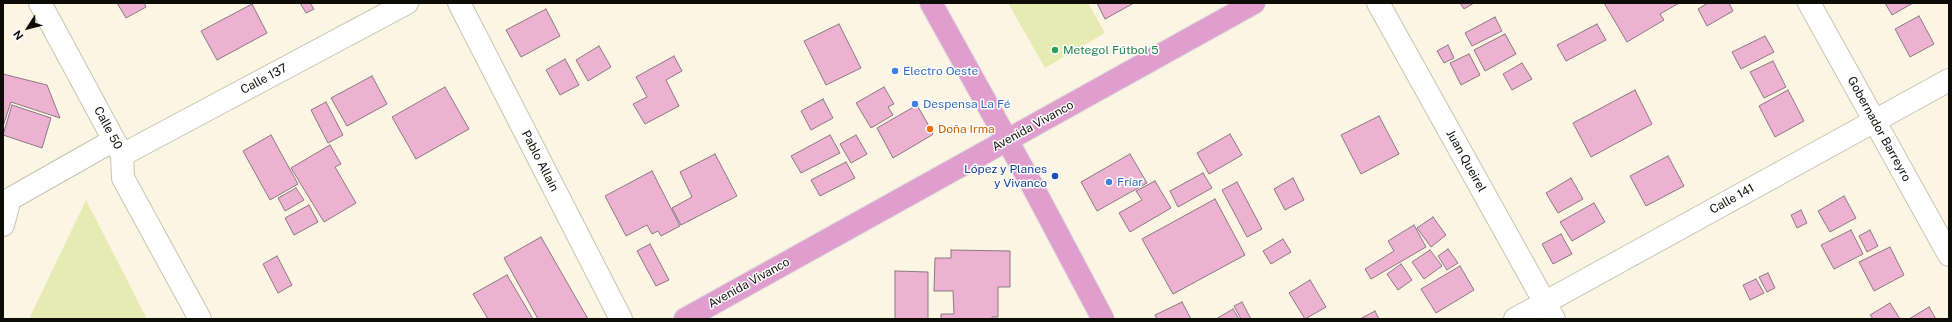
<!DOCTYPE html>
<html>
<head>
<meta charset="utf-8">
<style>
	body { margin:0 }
	#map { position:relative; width:1952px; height:322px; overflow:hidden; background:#fcf5e4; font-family:"Public Sans",sans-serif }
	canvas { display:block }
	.frame { position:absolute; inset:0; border:4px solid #0e0c07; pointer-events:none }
	.north { position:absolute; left:8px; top:8px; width:40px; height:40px; -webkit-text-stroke:3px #fff; paint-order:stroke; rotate:234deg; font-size:11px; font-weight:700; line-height:16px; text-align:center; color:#0e0c07 }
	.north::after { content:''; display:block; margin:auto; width:14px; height:18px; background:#0e0c07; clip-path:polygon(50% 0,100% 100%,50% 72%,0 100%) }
</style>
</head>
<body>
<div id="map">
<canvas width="1952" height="322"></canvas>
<div class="frame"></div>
<div class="north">N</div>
</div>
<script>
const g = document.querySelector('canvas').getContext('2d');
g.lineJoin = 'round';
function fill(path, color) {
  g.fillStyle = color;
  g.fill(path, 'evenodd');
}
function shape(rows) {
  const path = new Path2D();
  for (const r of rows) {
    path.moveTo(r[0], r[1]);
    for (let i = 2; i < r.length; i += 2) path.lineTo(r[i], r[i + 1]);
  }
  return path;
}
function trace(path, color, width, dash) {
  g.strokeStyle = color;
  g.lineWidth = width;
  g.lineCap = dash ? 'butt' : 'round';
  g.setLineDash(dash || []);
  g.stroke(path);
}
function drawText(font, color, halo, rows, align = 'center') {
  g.font = font + ' "Public Sans",sans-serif';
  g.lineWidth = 3;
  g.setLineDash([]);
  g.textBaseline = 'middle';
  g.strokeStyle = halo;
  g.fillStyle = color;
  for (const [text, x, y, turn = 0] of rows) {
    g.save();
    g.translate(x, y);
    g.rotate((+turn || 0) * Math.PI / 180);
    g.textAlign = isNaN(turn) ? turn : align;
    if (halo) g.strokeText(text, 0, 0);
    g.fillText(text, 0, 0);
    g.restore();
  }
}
fill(shape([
	[1008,3,1088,3,1105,33,1045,68],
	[86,200,147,319,29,319]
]), '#e5ebb3');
const building = shape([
	[117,3,144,3,146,7,126,18,117,3],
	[300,3,310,3,314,9,306,13,300,3],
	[1097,3,1134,3,1105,19,1097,3],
	[1460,3,1474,3,1464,9,1460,3],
	[1604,3,1679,3,1660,14,1664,20,1627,42,1604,3],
	[1708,3,1729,3,1733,11,1707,26,1698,9,1708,3],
	[1885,3,1913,3,1892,15,1885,3],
	[252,4,267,33,217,60,201,31,252,4],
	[546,9,560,36,521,57,506,30,546,9],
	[1919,16,1934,44,1910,57,1895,29,1919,16],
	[1495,17,1502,31,1472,46,1465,33,1495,17],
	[839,24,861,68,826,85,804,41,839,24],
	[1597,24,1606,40,1566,61,1557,45,1597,24],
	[1505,34,1516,54,1485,71,1474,50,1505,34],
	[1765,36,1774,52,1741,69,1732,52,1765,36],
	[1448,45,1454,58,1444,63,1437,51,1448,45],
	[599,46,611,67,588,81,576,60,599,46],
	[1469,54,1480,75,1461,85,1450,63,1469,54],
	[674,56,682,71,666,80,679,106,645,124,633,104,647,97,636,77,674,56],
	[565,59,579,85,560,95,546,70,565,59],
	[1773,61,1786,87,1764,98,1750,72,1773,61],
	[1522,63,1532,79,1512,90,1503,74,1522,63],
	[3,74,47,85,60,118,11,102,3,126,3,74],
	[372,76,387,104,347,126,331,98,372,76],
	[445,87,469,129,416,159,392,117,445,87],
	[884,87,894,104,888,107,893,115,871,128,856,103,884,87],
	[1635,90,1652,124,1591,157,1573,123,1635,90],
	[1788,90,1804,121,1775,137,1759,106,1788,90],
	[823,99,833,118,811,130,801,111,823,99],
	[326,102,343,135,328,143,311,110,326,102],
	[12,105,51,118,42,148,3,135,12,105],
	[917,105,933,133,932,135,893,158,877,128,917,105],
	[1379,116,1399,154,1361,174,1341,135,1379,116],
	[1230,134,1242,155,1209,174,1197,153,1230,134],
	[271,135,298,184,270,200,243,151,271,135],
	[830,135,840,153,801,173,791,156,830,135],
	[856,135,867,154,851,163,840,144,856,135],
	[330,145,341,164,335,167,356,203,324,222,291,168,330,145],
	[715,154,737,196,681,225,672,208,692,197,680,172,715,154],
	[1130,154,1147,183,1097,211,1081,182,1130,154],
	[1668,156,1684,186,1646,206,1630,176,1668,156],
	[846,162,855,178,820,196,811,180,846,162],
	[652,171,680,226,661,236,658,231,652,234,647,225,626,236,605,196,652,171],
	[1203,173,1212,188,1178,207,1170,191,1203,173],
	[1293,178,1304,200,1285,210,1274,189,1293,178],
	[1571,178,1583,199,1558,213,1546,193,1571,178],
	[1155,181,1171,208,1130,232,1119,213,1142,200,1136,191,1155,181],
	[1237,182,1262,229,1247,237,1222,190,1237,182],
	[296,188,304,200,285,211,278,198,296,188],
	[1844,196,1856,218,1830,232,1818,211,1844,196],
	[1215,199,1245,255,1173,294,1142,239,1215,199],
	[1594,203,1605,222,1572,241,1560,222,1594,203],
	[309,205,318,222,294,235,285,218,309,205],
	[1801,210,1807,223,1797,228,1791,215,1801,210],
	[1433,217,1446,235,1431,247,1417,228,1433,217],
	[1414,225,1426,247,1371,279,1365,269,1394,251,1388,241,1414,225],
	[1851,230,1863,254,1834,269,1821,245,1851,230],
	[1870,230,1878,246,1867,252,1859,236,1870,230],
	[1561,234,1572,254,1553,264,1542,244,1561,234],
	[541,237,588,319,538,319,504,258,541,237],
	[1283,239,1291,252,1271,264,1263,251,1283,239],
	[650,244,669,280,656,286,637,251,650,244],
	[1890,247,1904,275,1874,291,1859,262,1890,247],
	[1448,249,1458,263,1447,270,1438,256,1448,249],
	[951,250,1010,251,1010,287,998,287,998,317,992,317,992,319,941,319,941,314,954,314,953,291,934,291,935,258,951,258,951,250],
	[1430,250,1442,266,1424,279,1412,262,1430,250],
	[277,256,292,285,278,293,263,264,277,256],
	[1401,264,1412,280,1398,290,1387,274,1401,264],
	[1460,266,1474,290,1436,313,1421,289,1460,266],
	[895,271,928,272,928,319,895,319,895,271],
	[1768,273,1775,288,1767,292,1759,277,1768,273],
	[507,275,533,319,488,319,473,294,507,275],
	[1756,279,1764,293,1750,300,1743,285,1756,279],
	[1310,280,1326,307,1305,319,1289,293,1310,280],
	[1182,302,1191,319,1157,319,1155,315,1182,302],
	[1242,302,1251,319,1241,319,1234,306,1242,302],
	[1890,303,1900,319,1873,319,1870,315,1890,303],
	[1929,307,1936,319,1909,319,1929,307],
	[1233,309,1239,319,1216,319,1233,309],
	[1375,311,1379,319,1360,319,1375,311]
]);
fill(building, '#edb2d1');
trace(building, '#897881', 1);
const minor = shape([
	[40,3,122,155,123,178,200,319],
	[459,3,621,319],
	[1378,3,1554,319],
	[1809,3,1949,255],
	[122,155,407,3],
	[10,199,114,140],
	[3,225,10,199],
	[1515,319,1949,80]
]);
const major = shape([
	[931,3,1033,187,1103,319],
	[685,319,1254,3]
]);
trace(minor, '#c8c2b1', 24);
trace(major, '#dddddc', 24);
trace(minor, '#fff', 22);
trace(major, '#df9ecd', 22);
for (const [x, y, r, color] of [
	[1055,50,4,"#2e9e5b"],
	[895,71,4,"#3f7fe0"],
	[915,104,4,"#3f7fe0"],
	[930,129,4,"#e8710a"],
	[1055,176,4,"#1a4fb4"],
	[1109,182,4,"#3f7fe0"]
]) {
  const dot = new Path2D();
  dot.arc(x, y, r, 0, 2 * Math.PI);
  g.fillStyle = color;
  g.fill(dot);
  trace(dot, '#fff', 1.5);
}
drawText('12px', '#27864d', '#fff', [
	["Metegol Fútbol 5",1063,50]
], 'left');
drawText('12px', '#366cbe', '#fff', [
	["Electro Oeste",903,71],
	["Despensa La Fé",923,104],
	["Fríar",1117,182]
], 'left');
drawText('12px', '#0e0c07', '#fff', [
	["Calle 137",264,79,-28],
	["Avenida Vivanco",1033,126,-29],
	["Calle 50",108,128,62],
	["Gobernador Barreyro",1879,129,61],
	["Pablo Allain",540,161,63],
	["Juan Queirel",1466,161,61],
	["Calle 141",1732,199,-29],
	["Avenida Vivanco",749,283,-29]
]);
drawText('12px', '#c56008', '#fff', [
	["Doña Irma",938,129]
], 'left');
drawText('12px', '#164399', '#fff', [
	["López y Planes",1047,169],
	["y Vivanco",1047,183]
], 'right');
</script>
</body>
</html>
